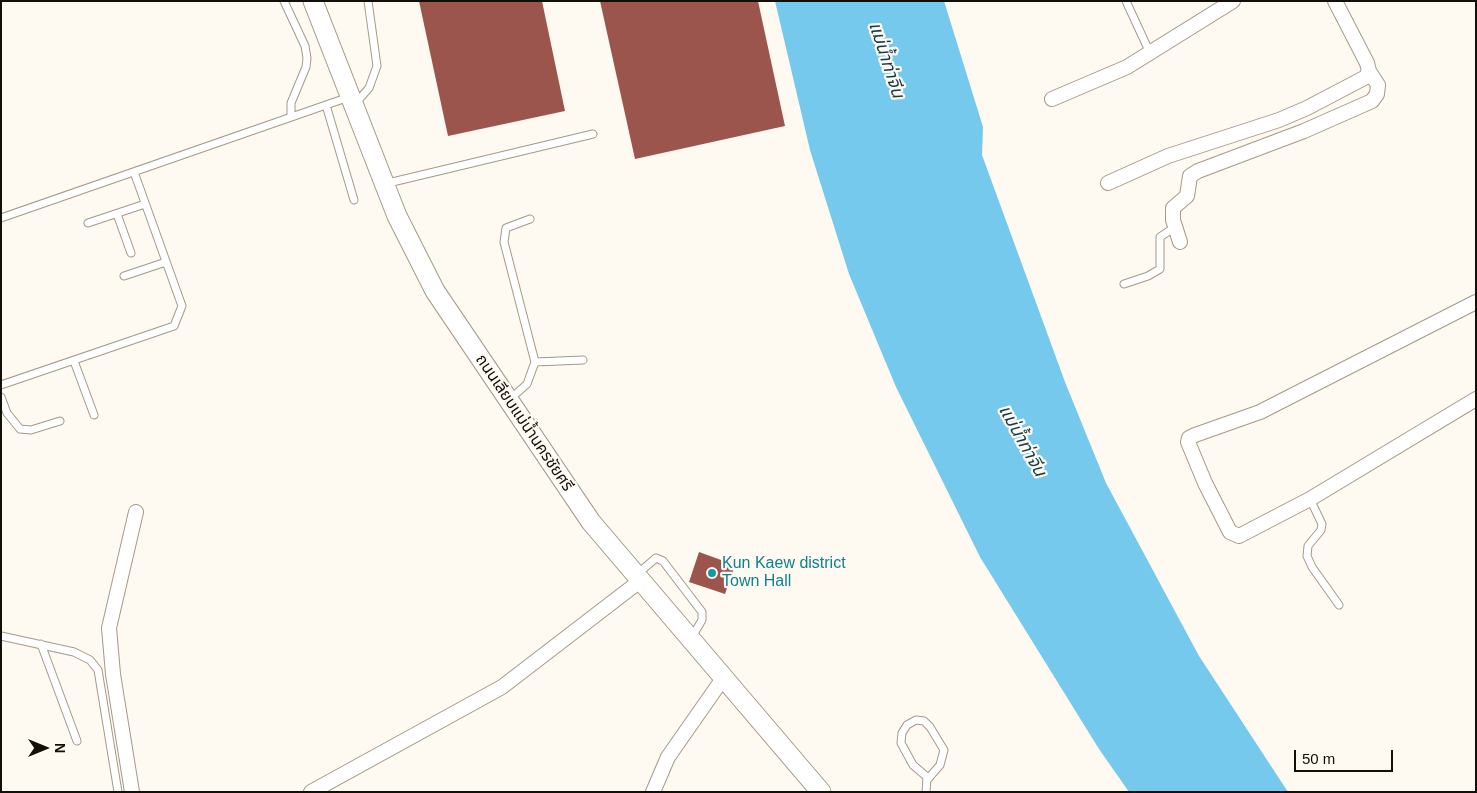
<!DOCTYPE html>
<html>
<head>
<meta charset="utf-8">
<style>
	body { margin:0 }
	#map { position:relative; width:1477px; height:793px; overflow:hidden; background:#fef9f1; font-family:Helvetica,sans-serif }
	canvas { display:block }
	.frame { position:absolute; inset:0; border:2px solid #120e08; pointer-events:none }
	.north { position:absolute; left:20px; top:723px; width:50px; height:50px; -webkit-text-stroke:4px #fef9f1; paint-order:stroke; rotate:90deg; font-size:14px; font-weight:700; line-height:20px; text-align:center; color:#120e08 }
	.north::after { content:''; display:block; margin:auto; width:18px; height:22px; background:#120e08; clip-path:polygon(50% 0,100% 100%,50% 72%,0 100%) }
	.scale { position:absolute; left:1294px; top:750px; width:99px; height:22px; box-sizing:border-box; border:2px solid #120e08; border-top:0; padding-left:6px; font-size:15px; line-height:18px; white-space:nowrap; color:#120e08; -webkit-text-stroke:4px #fef9f1; paint-order:stroke }
</style>
</head>
<body>
<div id="map">
<canvas width="1477" height="793"></canvas>
<div class="frame"></div>
<div class="north">N</div>
<div class="scale">50 m</div>
</div>
<script>
const g = document.querySelector('canvas').getContext('2d');
g.lineJoin = 'round';
function fill(path, color) {
  g.fillStyle = color;
  g.fill(path, 'evenodd');
}
function shape(rows) {
  const path = new Path2D();
  for (const r of rows) {
    path.moveTo(r[0], r[1]);
    for (let i = 2; i < r.length; i += 2) path.lineTo(r[i], r[i + 1]);
  }
  return path;
}
function trace(path, color, width, dash) {
  g.strokeStyle = color;
  g.lineWidth = width;
  g.lineCap = dash ? 'butt' : 'round';
  g.setLineDash(dash || []);
  g.stroke(path);
}
function drawText(font, color, halo, rows, align = 'center') {
  g.font = font + ' Helvetica,"Noto Sans Thai",sans-serif';
  g.lineWidth = 4.5;
  g.setLineDash([]);
  g.textBaseline = 'middle';
  g.strokeStyle = halo;
  g.fillStyle = color;
  for (const [text, x, y, turn = 0] of rows) {
    g.save();
    g.translate(x, y);
    g.rotate((+turn || 0) * Math.PI / 180);
    g.textAlign = isNaN(turn) ? turn : align;
    if (halo) g.strokeText(text, 0, 0);
    g.fillText(text, 0, 0);
    g.restore();
  }
}
fill(shape([
	[775,1,944,1,983,127,982,155,1065,382,1106,483,1199,656,1288,792,1129,792,1099,749,980,557,896,387,849,274,810,150]
]), '#75c9ec');
fill(shape([
	[419,1,542,1,565,111,448,136],
	[600,1,758,1,785,126,635,159],
	[699,552,735,565,725,594,689,582]
]), '#9c554d');
const service = shape([
	[284,1,305,46,307,58,306,67,291,103,291,117],
	[1126,1,1150,53],
	[355,104,369,88,377,66,368,1],
	[326,105,354,200],
	[384,184,593,134],
	[117,214,131,253],
	[1,218,349,97],
	[530,219,506,228,504,242,535,362,583,360],
	[88,223,145,204],
	[124,276,166,262],
	[1124,284,1148,276,1160,269,1160,237,1175,227],
	[74,361,94,415],
	[1,385,174,326,182,306,134,172],
	[1,397,7,413,20,429,31,430,60,421],
	[509,400,527,384,535,362],
	[1310,499,1322,524,1321,530,1308,546,1307,556,1312,567,1339,605],
	[636,575,656,558,663,561,702,612,702,620,692,637],
	[1,636,74,652,90,660,98,670,118,792],
	[41,644,77,741],
	[926,792,927,777,913,765,901,743,902,733,907,725,916,720,924,721,930,727,944,750,940,765,927,780]
]);
const minor = shape([
	[1052,99,1127,67,1233,1],
	[1108,183,1168,156,1279,120,1307,108,1366,77,1369,71,1367,63,1335,1],
	[1180,242,1173,220,1173,208,1187,196,1190,176,1198,171,1304,131,1372,101,1377,94,1378,85,1369,71],
	[1476,302,1260,412,1195,435,1189,438,1188,442,1205,483,1230,532,1239,536,1310,499,1476,399],
	[132,792,113,674,109,628,136,512],
	[311,792,502,687,640,581],
	[653,792,668,757,724,677]
]);
const secondary = shape([
	[313,1,397,216,435,291,591,522,821,792]
]);
trace(service, '#a69987', 9);
trace(minor, '#a69987', 16);
trace(secondary, '#a69987', 21);
trace(service, '#fff', 7);
trace(minor, '#fff', 14);
trace(secondary, '#fff', 19);
for (const [x, y, r, color] of [
	[712,573,5,"#0f9aa8"]
]) {
  const dot = new Path2D();
  dot.arc(x, y, r, 0, 2 * Math.PI);
  g.fillStyle = color;
  g.fill(dot);
  trace(dot, '#fef9f1', 2);
}
drawText('16px', '#120e08', '#fef9f1', [
	["ถนนเลียบแม่น้ำนครชัยศรี",524,423,56]
]);
drawText('16px', '#0d838f', '#fef9f1', [
	["Kun Kaew district",722,564],
	["Town Hall",722,582]
], 'left');
drawText('italic 18px', '#153b4a', '#fef9f1', [
	["แม่น้ำท่าจีน",886,60,72],
	["แม่น้ำท่าจีน",1022,441,61]
]);
</script>
</body>
</html>
